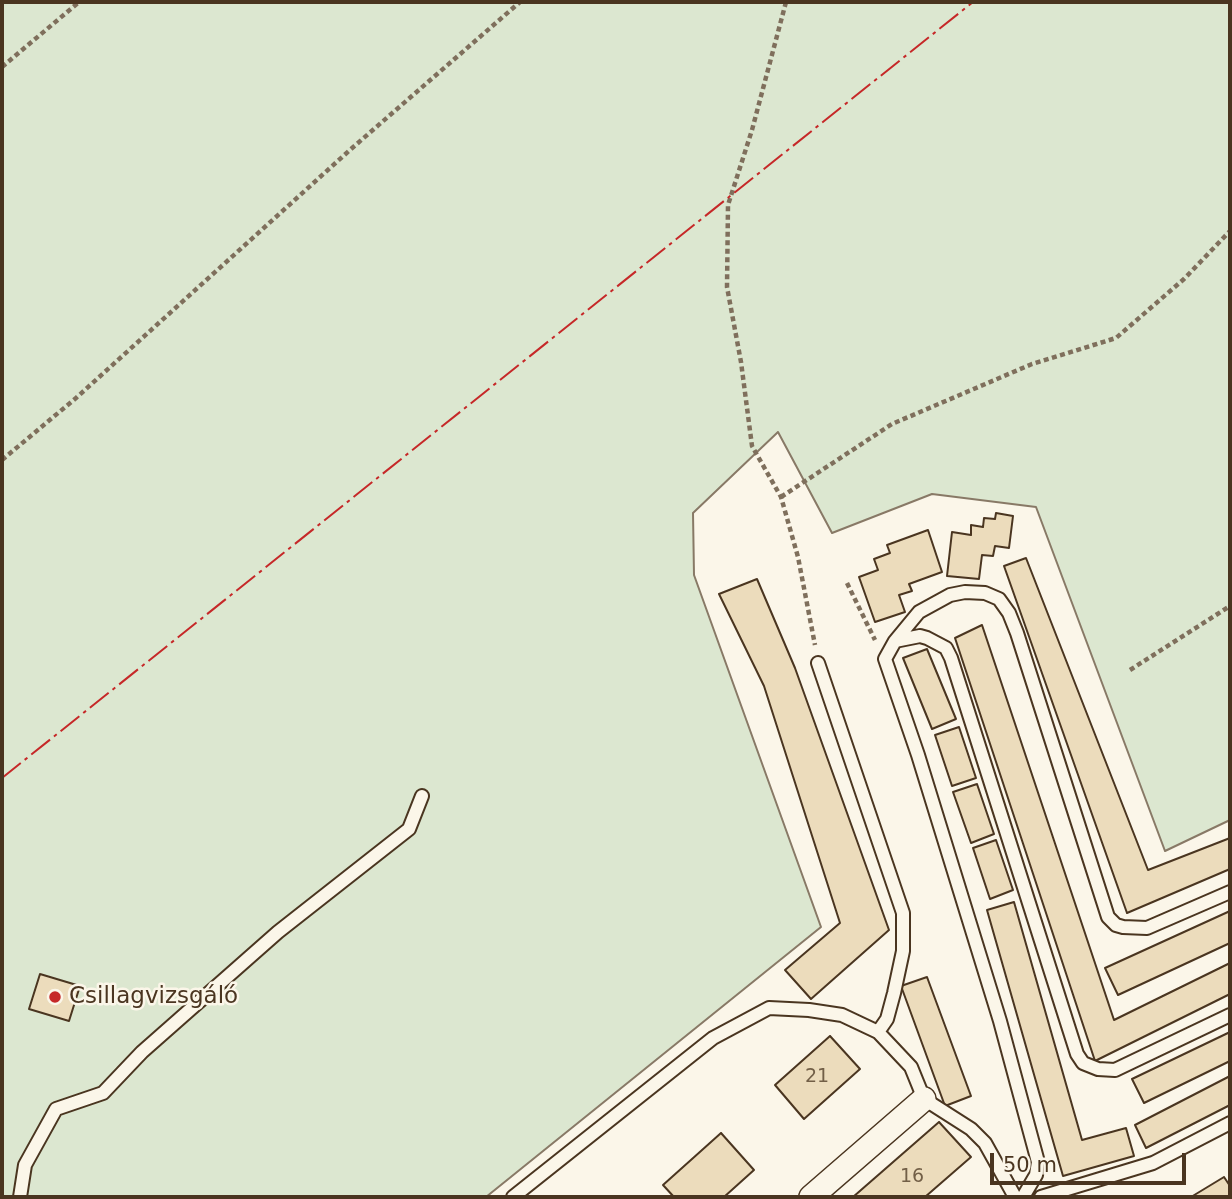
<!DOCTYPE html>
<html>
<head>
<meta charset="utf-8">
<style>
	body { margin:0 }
	#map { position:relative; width:1232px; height:1199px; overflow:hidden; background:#fbf6e9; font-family:"DejaVu Sans",sans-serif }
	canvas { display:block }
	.frame { position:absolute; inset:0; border:4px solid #4a3520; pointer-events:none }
	.scale { position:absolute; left:990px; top:1153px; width:196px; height:32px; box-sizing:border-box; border:4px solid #4a3520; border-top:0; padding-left:9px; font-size:21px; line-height:24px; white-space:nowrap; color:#4a3520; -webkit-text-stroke:5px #fbf6e9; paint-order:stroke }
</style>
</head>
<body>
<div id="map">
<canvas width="1232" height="1199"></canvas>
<div class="frame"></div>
<div class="scale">50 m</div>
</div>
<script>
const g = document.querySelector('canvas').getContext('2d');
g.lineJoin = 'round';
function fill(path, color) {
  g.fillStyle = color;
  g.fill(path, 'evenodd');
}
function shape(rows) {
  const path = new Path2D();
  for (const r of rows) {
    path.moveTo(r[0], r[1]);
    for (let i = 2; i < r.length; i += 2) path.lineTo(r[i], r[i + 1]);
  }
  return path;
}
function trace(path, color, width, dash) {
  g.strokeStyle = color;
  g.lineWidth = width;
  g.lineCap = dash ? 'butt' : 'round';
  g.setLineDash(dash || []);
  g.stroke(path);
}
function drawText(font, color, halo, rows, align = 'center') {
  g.font = font + ' "DejaVu Sans",sans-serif';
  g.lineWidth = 5;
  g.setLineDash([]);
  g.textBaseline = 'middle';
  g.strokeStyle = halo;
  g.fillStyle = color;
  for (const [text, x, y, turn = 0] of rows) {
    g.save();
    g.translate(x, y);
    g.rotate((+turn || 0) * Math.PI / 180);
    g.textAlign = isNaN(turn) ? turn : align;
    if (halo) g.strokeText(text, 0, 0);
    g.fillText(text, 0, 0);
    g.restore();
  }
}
const green = shape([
	[2,2,1230,2,1230,820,1165,851,1036,507,932,494,832,533,778,432,693,513,694,575,821,927,486,1197,2,1197,2,2]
]);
fill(green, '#dce7d0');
trace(green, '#887966', 2);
const building = shape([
	[996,513,1013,516,1009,548,995,546,993,556,982,555,979,579,947,576,952,532,971,535,971,525,983,527,984,518,995,519,996,513],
	[928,530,942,572,909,584,912,591,899,595,905,612,875,622,859,577,878,570,874,559,890,553,887,545,928,530],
	[1026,558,1148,870,1230,838,1230,869,1127,913,1004,566,1026,558],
	[757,579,795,668,889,930,811,999,785,970,840,923,764,686,719,594,757,579],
	[982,625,1114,1020,1230,963,1230,994,1095,1061,955,638,982,625],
	[927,649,956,719,932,729,903,658,927,649],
	[959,727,976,778,952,786,935,735,959,727],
	[977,784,994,834,971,843,953,792,977,784],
	[996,840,1013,890,990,899,973,848,996,840],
	[1014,902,1082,1140,1126,1128,1134,1156,1063,1176,987,910,1014,902],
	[1230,911,1230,943,1118,995,1105,968,1230,911],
	[40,974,80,986,69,1021,29,1009,40,974],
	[927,977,971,1096,945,1106,901,986,927,977],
	[1230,1032,1230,1061,1144,1103,1132,1079,1230,1032],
	[830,1036,860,1069,804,1119,775,1085,830,1036],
	[1230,1076,1230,1105,1146,1148,1135,1125,1230,1076],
	[939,1122,971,1157,925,1197,853,1197,939,1122],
	[721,1133,754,1170,724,1197,674,1197,663,1185,721,1133],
	[1224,1177,1230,1186,1230,1197,1191,1197,1224,1177]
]);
fill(building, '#ecdcbc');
trace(building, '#4a3520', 2);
const lane = shape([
	[895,641,919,612,950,595,965,592,985,593,999,599,1009,613,1017,633,1108,917,1116,925,1123,927,1147,928,1230,892],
	[818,663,903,913,903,951,894,993,887,1019,878,1032],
	[20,1197,25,1165,56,1109,103,1093,142,1052,278,932,409,829,422,796],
	[513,1197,713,1038,769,1008,809,1010,842,1015,878,1032,911,1067,924,1099,971,1129,985,1143,1015,1197],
	[1023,1197,1036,1175,1038,1162,1000,1021,918,755,885,659,895,641,920,636,927,638,946,648,951,658,1077,1054,1083,1063,1098,1069,1115,1070,1230,1015],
	[1041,1197,1153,1163,1230,1123]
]);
const street = shape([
	[811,1197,924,1099]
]);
trace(lane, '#4a3520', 16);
trace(street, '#4a3520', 26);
trace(shape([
	[786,2,752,130,728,205,727,287,741,362,752,446,781,497,798,557,815,645],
	[2,67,79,2],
	[2,460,76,398,351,149,520,2],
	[781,497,892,424,1032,364,1116,338,1184,279,1230,231],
	[847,583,875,640],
	[1130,670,1230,606]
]), '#7f6f5c', 4.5, [5, 3.5]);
trace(lane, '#fbf6e9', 12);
trace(street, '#fbf6e9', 23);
trace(shape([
	[2,778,973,2]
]), '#c62828', 2, [24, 5, 3.5, 5]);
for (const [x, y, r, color] of [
	[55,997,7,"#c62828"]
]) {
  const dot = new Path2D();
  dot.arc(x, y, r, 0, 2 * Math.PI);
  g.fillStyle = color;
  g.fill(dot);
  trace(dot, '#fbf6e9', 2.5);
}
drawText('19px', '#725f47', null, [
	["21",817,1077],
	["16",912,1177]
]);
drawText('23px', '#4a3520', '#fbf6e9', [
	["Csillagvizsgáló",69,997]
], 'left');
</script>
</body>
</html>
